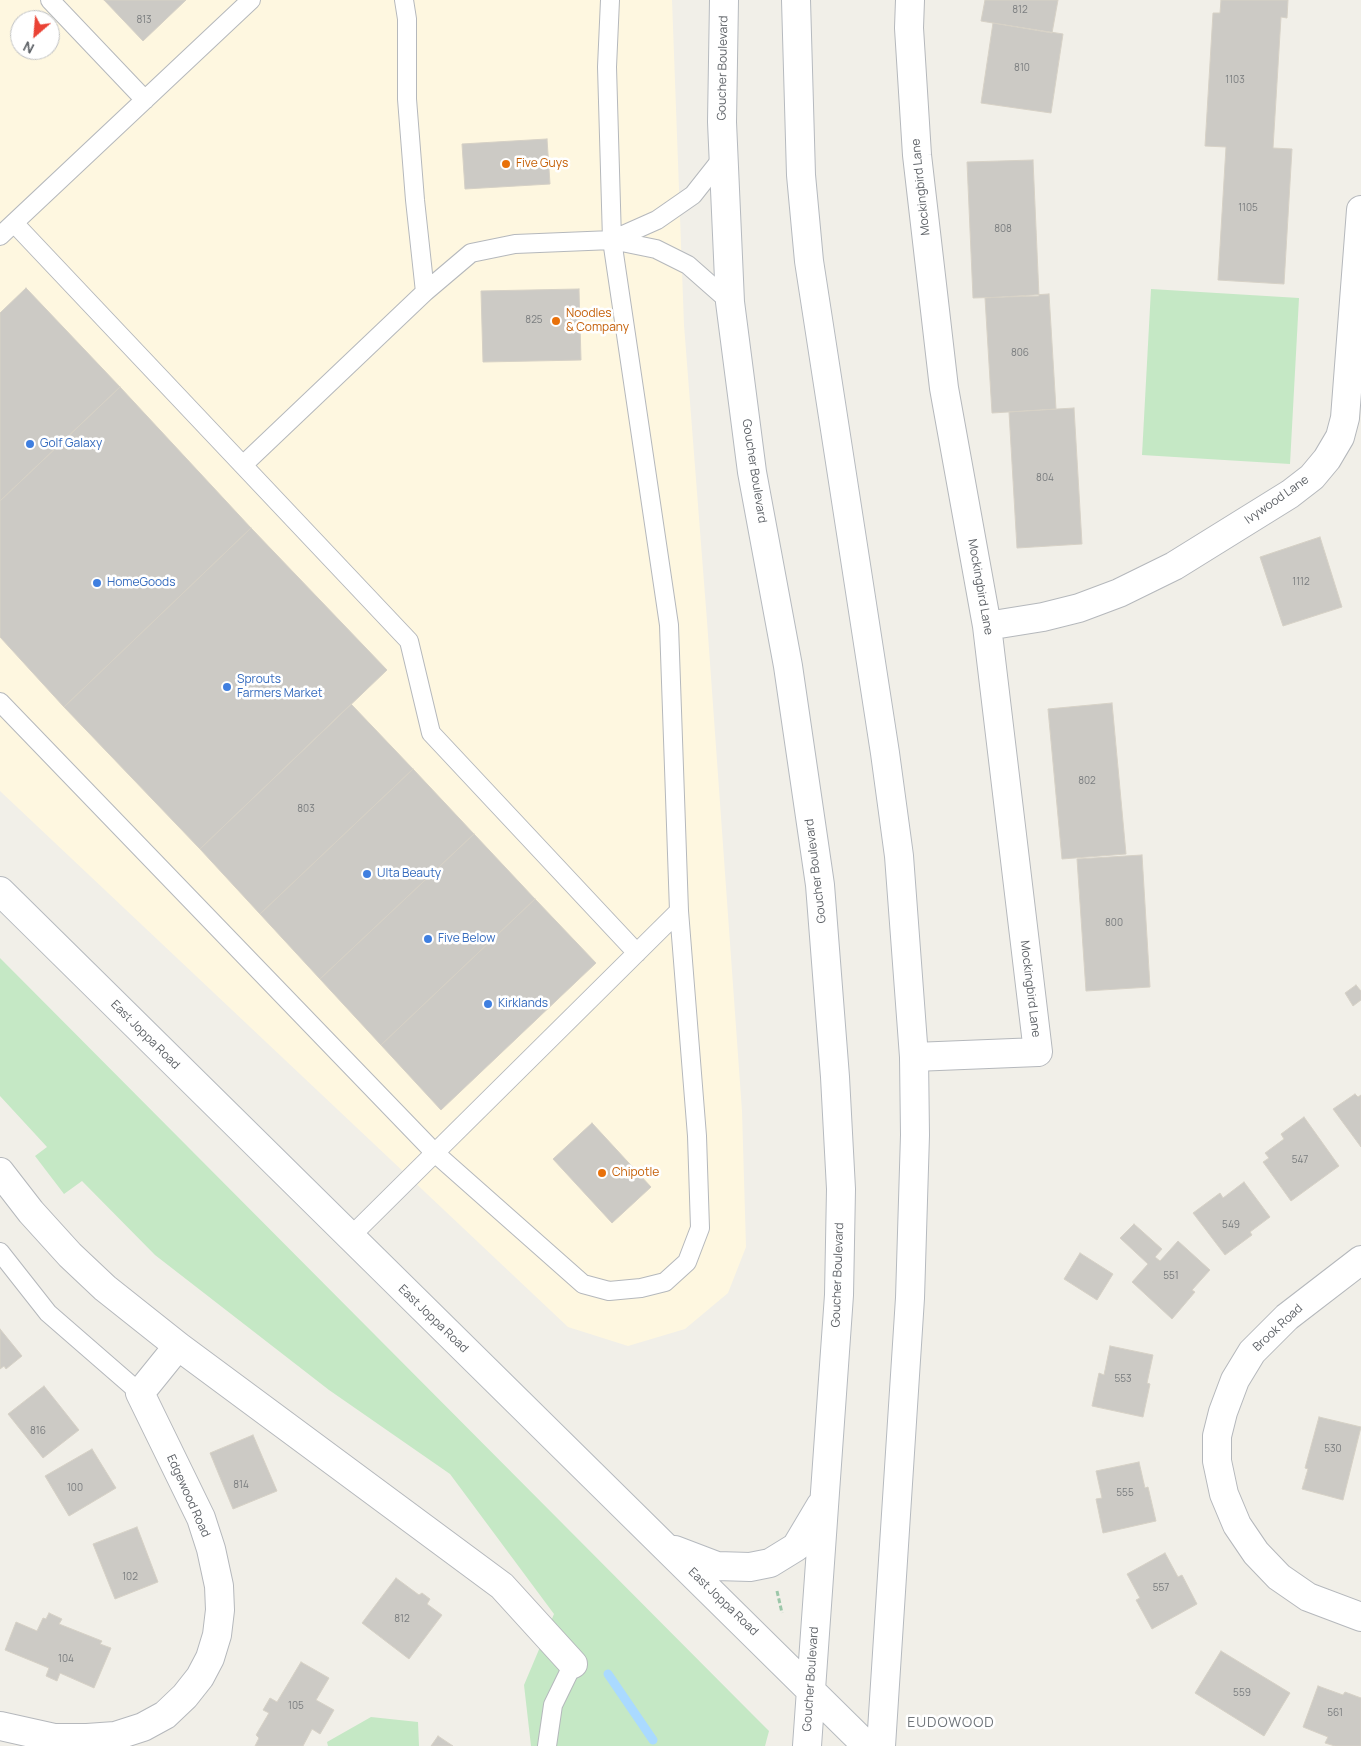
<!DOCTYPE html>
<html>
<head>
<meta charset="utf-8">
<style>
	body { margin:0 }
	#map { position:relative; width:1361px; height:1746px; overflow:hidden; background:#f1efe8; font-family:Manrope,sans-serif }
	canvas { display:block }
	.north { position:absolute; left:10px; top:10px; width:50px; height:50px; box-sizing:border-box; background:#fff; border:1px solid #bfc1c3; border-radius:50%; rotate:207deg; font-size:14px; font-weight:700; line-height:20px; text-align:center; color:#5f6368 }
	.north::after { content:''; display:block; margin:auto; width:18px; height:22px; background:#ea4335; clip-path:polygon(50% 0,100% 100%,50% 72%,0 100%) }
</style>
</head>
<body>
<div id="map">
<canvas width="1361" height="1746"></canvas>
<div class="north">N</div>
</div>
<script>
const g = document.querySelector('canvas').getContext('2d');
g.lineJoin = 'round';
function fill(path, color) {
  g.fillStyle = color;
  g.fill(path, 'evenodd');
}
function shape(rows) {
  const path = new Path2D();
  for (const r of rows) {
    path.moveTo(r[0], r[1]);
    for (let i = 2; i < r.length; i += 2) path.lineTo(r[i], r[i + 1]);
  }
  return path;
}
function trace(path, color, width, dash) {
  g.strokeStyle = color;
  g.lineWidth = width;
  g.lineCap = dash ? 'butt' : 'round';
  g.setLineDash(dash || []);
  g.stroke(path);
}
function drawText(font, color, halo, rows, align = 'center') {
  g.font = font + ' Manrope,sans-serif';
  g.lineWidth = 5;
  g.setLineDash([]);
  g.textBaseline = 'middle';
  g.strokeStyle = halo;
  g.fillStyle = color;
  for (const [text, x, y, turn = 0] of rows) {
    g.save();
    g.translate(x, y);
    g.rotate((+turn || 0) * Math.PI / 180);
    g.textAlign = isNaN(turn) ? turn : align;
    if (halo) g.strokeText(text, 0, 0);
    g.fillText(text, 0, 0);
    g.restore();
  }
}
fill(shape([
	[0,0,672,0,684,325,707,621,742,1111,746,1247,728,1293,685,1329,628,1346,568,1327,0,791],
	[20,20,50,20,50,50,20,50]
]), '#fef7e0');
fill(shape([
	[1151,289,1299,298,1290,464,1142,455],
	[0,958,752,1714,769,1731,765,1746,531,1746,524,1685,554,1614,450,1474,329,1390,155,1255,82,1181,64,1194,35,1156,47,1147,0,1096],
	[371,1717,418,1722,419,1746,328,1746,327,1742]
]), '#c5e8c5');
trace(shape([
	[608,1674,653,1740]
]), '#aadaff', 9);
const building = shape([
	[104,0,186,0,143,41,104,0],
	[985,0,1058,0,1052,33,981,21,985,0],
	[1221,0,1288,0,1287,18,1281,17,1273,148,1292,149,1284,284,1218,280,1226,147,1205,146,1213,13,1220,13,1221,0],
	[993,23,1063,34,1051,113,981,103,993,23],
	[547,139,550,184,465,189,462,144,547,139],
	[1033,160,1039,296,973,298,967,162,1033,160],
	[26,288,120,387,0,501,0,313,26,288],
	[579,289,581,360,483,362,481,291,579,289],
	[1049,294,1056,409,992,413,985,298,1049,294],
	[120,387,251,528,64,707,0,637,0,501,120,387],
	[1074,408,1082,544,1017,548,1009,412,1074,408],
	[251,528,387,670,200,849,64,707,251,528],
	[1320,537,1342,607,1283,626,1260,557,1320,537],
	[1112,703,1126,854,1062,859,1048,709,1112,703],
	[351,704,413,769,260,914,200,849,351,704],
	[413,769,474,834,320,979,260,914,413,769],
	[474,834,535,899,381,1045,320,979,474,834],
	[1142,855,1150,987,1086,991,1077,859,1142,855],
	[535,899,596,963,441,1110,381,1045,535,899],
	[1356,985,1361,991,1361,1000,1353,1006,1345,993,1356,985],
	[1355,1094,1358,1097,1361,1095,1361,1147,1333,1109,1355,1094],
	[1304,1117,1339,1166,1291,1201,1263,1162,1269,1158,1265,1153,1284,1139,1281,1134,1304,1117],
	[592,1123,651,1187,612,1223,553,1159,592,1123],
	[1244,1182,1270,1217,1250,1232,1252,1235,1225,1255,1193,1213,1220,1193,1223,1198,1244,1182],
	[1134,1224,1162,1249,1155,1257,1160,1261,1178,1241,1210,1270,1192,1290,1195,1292,1172,1319,1132,1282,1148,1264,1120,1238,1134,1224],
	[1080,1253,1113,1274,1097,1300,1064,1279,1080,1253],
	[0,1329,22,1356,6,1369,4,1366,0,1369,0,1329],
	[1110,1346,1153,1355,1147,1383,1150,1384,1143,1417,1092,1406,1099,1373,1104,1375,1110,1346],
	[44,1386,79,1430,43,1458,8,1414,44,1386],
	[1319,1417,1361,1427,1343,1500,1302,1489,1308,1469,1305,1468,1319,1417],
	[253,1435,277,1491,233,1509,210,1453,253,1435],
	[92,1449,116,1488,69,1516,45,1476,92,1449],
	[1139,1462,1145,1488,1148,1487,1156,1521,1103,1533,1096,1499,1102,1498,1096,1471,1139,1462],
	[137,1527,158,1582,115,1599,93,1544,137,1527],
	[1165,1553,1178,1577,1182,1575,1197,1604,1152,1629,1136,1600,1140,1598,1127,1574,1165,1553],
	[396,1578,419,1595,422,1593,430,1599,427,1604,442,1615,409,1659,362,1623,396,1578],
	[49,1613,62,1619,59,1624,102,1641,100,1644,111,1648,94,1688,60,1673,57,1681,46,1676,49,1668,5,1650,16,1622,37,1631,43,1618,46,1619,49,1613],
	[1221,1651,1290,1693,1264,1736,1195,1693,1221,1651],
	[301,1662,329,1678,316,1700,334,1710,320,1734,312,1729,303,1746,255,1746,259,1738,256,1735,269,1713,263,1710,270,1698,277,1702,301,1662],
	[1318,1686,1343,1695,1345,1692,1361,1698,1361,1746,1335,1746,1325,1743,1328,1737,1303,1727,1318,1686],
	[438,1736,453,1746,431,1746,438,1736]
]);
fill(building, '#cccac5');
trace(building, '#d6d1c6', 1);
const lane = shape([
	[50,0,145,100],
	[404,0,407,19,407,99,415,200,425,292],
	[723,157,693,195,657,220,612,240,656,249,688,265,730,302],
	[14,223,409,641,431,733,637,953],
	[0,236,251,0],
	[243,465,425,292,471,253,515,244,612,240],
	[0,702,435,1153,583,1284,609,1291,641,1288,665,1282,687,1262,700,1228,697,1136,679,911,669,625,612,240,607,67,610,0],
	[350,1237,679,911],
	[0,1252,48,1313,140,1393],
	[547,1746,553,1705,573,1664]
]);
const street = shape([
	[910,0,909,28,917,155,944,388,987,626,1038,1052,914,1057],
	[987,626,1043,617,1079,608,1119,593,1174,566,1290,494,1312,477,1327,459,1340,437,1345,418,1361,210],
	[0,1172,31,1212,70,1255,105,1288,178,1346,502,1586,573,1664],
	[1361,1260,1287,1317,1252,1352,1235,1380,1223,1412,1217,1436,1217,1461,1224,1494,1237,1525,1256,1553,1279,1577,1308,1597,1361,1617],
	[0,1726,54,1738,87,1738,115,1736,143,1727,165,1715,185,1696,200,1677,210,1658,217,1635,220,1610,219,1586,211,1549,201,1518,140,1393,178,1346]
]);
const secondary = shape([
	[724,0,722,122,730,302,752,472,788,666,820,885,835,1077,841,1189,839,1295,807,1746],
	[796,0,801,175,809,261,885,753,899,856,914,1057,915,1135,910,1298,881,1746],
	[0,891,867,1746],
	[675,1550,717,1566,750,1567,770,1563,796,1547,821,1505]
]);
trace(lane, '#b5b8bc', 20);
trace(street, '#b5b8bc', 30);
trace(secondary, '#b6babf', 30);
trace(shape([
	[777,1591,782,1613]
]), '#9cc7a9', 3, [5, 2.5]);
trace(lane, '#fff', 18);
trace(street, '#fff', 28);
trace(secondary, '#fff', 28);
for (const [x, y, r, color] of [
	[506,164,5,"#e8710a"],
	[556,321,5,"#e8710a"],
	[30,444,5,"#3f7fe0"],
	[97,583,5,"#3f7fe0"],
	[227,687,5,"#3f7fe0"],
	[367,874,5,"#3f7fe0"],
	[428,939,5,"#3f7fe0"],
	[488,1004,5,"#3f7fe0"],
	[602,1173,5,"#e8710a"]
]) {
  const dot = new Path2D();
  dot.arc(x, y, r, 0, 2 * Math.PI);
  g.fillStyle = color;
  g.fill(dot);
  trace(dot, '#fff', 2);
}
drawText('10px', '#7a7d7f', null, [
	["812",1020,10],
	["813",144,20],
	["810",1022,68],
	["1103",1235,80],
	["1105",1248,208],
	["808",1003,229],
	["825",534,320],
	["806",1020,353],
	["804",1045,478],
	["1112",1301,582],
	["802",1087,781],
	["803",306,809],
	["800",1114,923],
	["547",1300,1160],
	["549",1231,1225],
	["551",1171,1276],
	["553",1123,1379],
	["816",38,1431],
	["530",1333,1449],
	["814",241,1485],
	["100",75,1488],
	["555",1125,1493],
	["102",130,1577],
	["557",1161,1588],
	["812",402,1619],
	["104",66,1659],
	["559",1242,1693],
	["105",296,1706],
	["561",1335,1713]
]);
drawText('12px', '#5f6368', '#fff', [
	["Goucher Boulevard",723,68,-89],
	["Mockingbird Lane",921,187,-96],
	["Goucher Boulevard",754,471,81],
	["Ivywood Lane",1277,500,-35],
	["Mockingbird Lane",980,587,80],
	["Goucher Boulevard",816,871,-97],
	["Mockingbird Lane",1030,989,83],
	["East Joppa Road",145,1035,45],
	["Goucher Boulevard",838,1275,-88],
	["East Joppa Road",433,1319,44],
	["Brook Road",1278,1328,-43],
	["Edgewood Road",188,1496,66],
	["East Joppa Road",723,1602,44],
	["Goucher Boulevard",811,1679,-86]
]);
drawText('12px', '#c56008', '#fff', [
	["Five Guys",516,164],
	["Noodles",566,314],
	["& Company",566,328],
	["Chipotle",612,1173]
], 'left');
drawText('12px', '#366cbe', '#fff', [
	["Golf Galaxy",40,444],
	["HomeGoods",107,583],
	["Sprouts",237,680],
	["Farmers Market",237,694],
	["Ulta Beauty",377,874],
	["Five Below",438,939],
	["Kirklands",498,1004]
], 'left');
g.letterSpacing = '1px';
drawText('14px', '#70757a', '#fff', [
	["EUDOWOOD",951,1723]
]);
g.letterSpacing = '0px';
</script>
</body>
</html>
